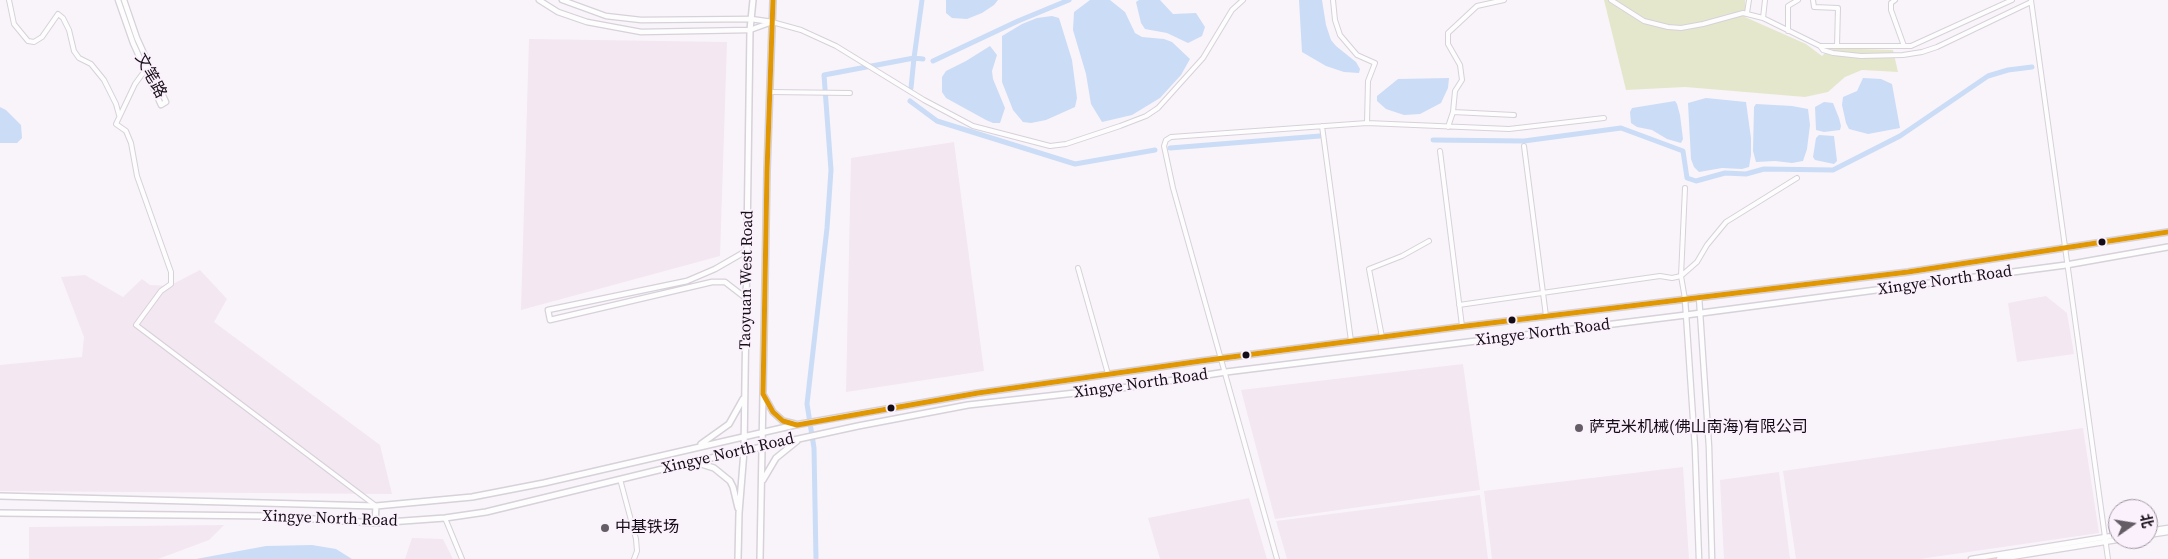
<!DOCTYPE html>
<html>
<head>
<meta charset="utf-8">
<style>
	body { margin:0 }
	#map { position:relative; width:2168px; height:559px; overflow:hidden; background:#f9f4fa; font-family:"Source Serif 4","Noto Sans SC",serif }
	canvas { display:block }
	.north { position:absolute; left:2108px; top:499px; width:50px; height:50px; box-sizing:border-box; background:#fbf1fd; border:1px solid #9f95a1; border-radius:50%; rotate:77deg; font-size:14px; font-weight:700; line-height:20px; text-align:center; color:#140c16 }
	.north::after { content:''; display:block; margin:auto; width:18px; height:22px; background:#645d66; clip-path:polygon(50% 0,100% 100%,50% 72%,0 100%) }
</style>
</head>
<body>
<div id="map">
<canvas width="2168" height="559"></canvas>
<div class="north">北</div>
</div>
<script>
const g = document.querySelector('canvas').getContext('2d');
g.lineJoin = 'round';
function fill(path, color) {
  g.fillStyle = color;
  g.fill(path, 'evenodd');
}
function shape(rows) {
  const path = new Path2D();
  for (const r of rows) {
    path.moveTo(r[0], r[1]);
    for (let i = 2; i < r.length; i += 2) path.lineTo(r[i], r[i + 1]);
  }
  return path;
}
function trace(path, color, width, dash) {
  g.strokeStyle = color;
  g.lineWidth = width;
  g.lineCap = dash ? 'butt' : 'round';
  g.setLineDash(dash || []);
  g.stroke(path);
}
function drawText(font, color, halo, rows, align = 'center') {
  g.font = font + ' "Source Serif 4","Noto Sans SC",serif';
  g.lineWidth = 4;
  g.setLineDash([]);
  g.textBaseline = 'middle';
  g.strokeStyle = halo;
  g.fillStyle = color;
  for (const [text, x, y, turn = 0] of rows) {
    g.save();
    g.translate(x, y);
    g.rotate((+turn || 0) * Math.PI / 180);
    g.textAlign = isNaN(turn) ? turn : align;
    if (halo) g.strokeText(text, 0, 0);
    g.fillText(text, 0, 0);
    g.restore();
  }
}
fill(shape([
	[529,39,727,42,720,256,521,310],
	[954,142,984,371,846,392,851,158],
	[200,270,227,299,214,322,380,445,392,494,0,491,0,365,82,357,84,337,61,277,85,275,123,297,142,279,150,285,169,286],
	[2046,296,2067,313,2074,354,2017,362,2008,303],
	[1463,364,1480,490,1275,519,1241,390],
	[2083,428,2099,533,1920,559,1796,559,1783,471],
	[1683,467,1689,559,1492,559,1484,491],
	[1779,472,1790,559,1724,559,1720,480],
	[1480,495,1488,559,1287,559,1276,521],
	[1249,498,1267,559,1160,559,1148,518],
	[224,525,209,540,158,559,29,559,29,527],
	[412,538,443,539,453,559,405,559]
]), '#f3e7f2');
fill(shape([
	[1604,0,1745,0,1745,17,1806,44,1822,56,1830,48,1893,50,1898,72,1862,70,1845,77,1828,92,1805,97,1685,87,1626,90]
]), '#e5e7cc');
fill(shape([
	[946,0,998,0,994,5,982,13,967,19,952,18,946,13],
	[1090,0,1110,0,1125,12,1135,33,1142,37,1164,39,1172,42,1190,59,1181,75,1160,98,1132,115,1102,122,1091,104,1086,74,1073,30,1074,12],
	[1139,0,1160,0,1173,14,1196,13,1205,27,1202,36,1188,43,1167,33,1145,29,1141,23,1136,2],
	[1299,0,1322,0,1326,25,1331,40,1336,46,1356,62,1360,69,1359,73,1344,72,1326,66,1302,52],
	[1052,16,1059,18,1072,60,1077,98,1075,107,1046,120,1031,123,1023,122,1013,110,1002,82,1002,36,1022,24,1037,18],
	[990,46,997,55,992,71,993,79,1005,108,1000,123,993,123,986,120,946,98,942,92,942,77,946,71,966,61],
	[1449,78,1448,88,1441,103,1420,114,1404,115,1386,109,1377,101,1377,96,1398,79],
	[1863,78,1881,79,1892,84,1900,128,1868,134,1849,129,1846,123,1842,105,1843,97,1857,91],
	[1706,98,1746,102,1751,138,1751,155,1749,167,1742,169,1722,168,1699,172,1694,167,1691,159,1688,103],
	[1675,101,1677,104,1680,115,1683,139,1681,143,1667,139,1652,130,1637,127,1631,123,1630,112,1632,108],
	[1824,102,1833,103,1839,118,1841,126,1840,130,1824,132,1816,130,1815,107],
	[1756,104,1792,106,1808,109,1810,125,1807,149,1803,161,1792,163,1775,161,1756,162,1753,151,1754,107],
	[0,107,6,110,21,125,22,138,17,143,0,143],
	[1819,135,1834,136,1837,161,1834,164,1815,160,1813,157,1816,138],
	[312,545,336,549,352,559,196,559,266,546]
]), '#cbdcf6');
trace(shape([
	[933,61,1018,21,1069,0],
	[911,88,914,58,923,59],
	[910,101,937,121,1075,164,1155,150],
	[1433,140,1524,141,1621,128,1683,151,1687,178,1696,181,1725,173,1746,174,1764,169,1833,170,1900,136,1988,76,2008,70,2032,67],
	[1170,148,1320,136],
	[816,559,814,448,807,404,827,228,831,170,824,75,914,58,922,0]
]), '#cbdcf6', 5);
const minor = shape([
	[9,0,14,24,28,41,34,42,42,37,58,14,63,18,69,30,74,51,79,58,91,64,104,80,116,104,119,115],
	[1333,0,1335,20,1340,35,1357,55,1375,63,1368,81,1367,123],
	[1611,0,1644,21,1668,27,1681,28,1703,24,1743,13,1763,18,1820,46,1911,46,2012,0],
	[1813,0,1814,7,1838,8,1837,46],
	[1895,0,1891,3,1891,10,1904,46],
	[2031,0,2108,559],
	[1747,13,1749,0],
	[1763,18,1765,0],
	[772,22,801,30,836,46,924,100,973,126,1050,146,1066,144,1120,126,1146,116,1158,108,1203,58,1232,10,1243,0],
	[1788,31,1788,6,1798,0],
	[1820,46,1823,50,1833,53,1861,56,1903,55,1922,52,1937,47,2031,2],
	[149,65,135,84,116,124,126,131,131,143,137,176,171,272,171,284,161,291,136,325,376,506],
	[770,92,850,93],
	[1453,112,1514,115],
	[1322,126,1351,341],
	[1448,127,1453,112,1455,91,1462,80,1460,65,1448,44,1448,33,1477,6,1504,0],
	[1524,146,1546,316],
	[1440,151,1462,326],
	[1078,268,1108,374],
	[1685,299,1681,276,1685,188],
	[1459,305,1660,276,1672,278,1681,276,1697,262,1707,245,1726,222,1797,178],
	[1382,337,1369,269,1402,256,1429,241],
	[620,479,636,539,637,551,634,559],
	[445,518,462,559],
	[1277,559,1173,188,1164,146,1166,140,1171,137,1367,123,1509,129,1604,118]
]);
const tertiary = shape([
	[118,0,133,43,161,105,166,102,137,38,124,0],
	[539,0,558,12,587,22,641,32,750,30,772,22,751,19,641,20,606,16,562,0],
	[1699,297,1709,447,1712,559],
	[747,299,725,282,712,282,550,320,548,310,687,281,715,269,748,250],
	[1685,299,1695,448,1699,559],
	[2148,531,2168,528],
	[2148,535,2168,532],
	[1971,559,2118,535],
	[1999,559,2123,539]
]);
const secondary = shape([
	[764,396,773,412,783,421,795,424],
	[701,444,729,424,743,399],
	[695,462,714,468,730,481,733,487,738,508],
	[763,480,776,458,797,441],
	[0,496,376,506,472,497,544,483,795,425,978,393,1201,361,1458,327,1908,272,2168,232],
	[0,513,269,516,375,523,445,518,486,512,679,465,858,426,968,405,1129,387,1226,372,1686,315,2066,265,2168,247],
	[375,523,376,506],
	[738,559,739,513,744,451,750,30,753,0],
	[760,559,767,171,773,0]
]);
trace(minor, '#d7d1d9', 6);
trace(tertiary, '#d7d1d9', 7);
trace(secondary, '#d7d1d9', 8);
trace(minor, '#fefdfe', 4);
trace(tertiary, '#fefdfe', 4.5);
trace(secondary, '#fefdfe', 5);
trace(shape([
	[773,0,767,171,763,394,773,412,783,421,797,425,978,393,1201,361,1458,327,1908,272,2168,232]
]), '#e09702', 5);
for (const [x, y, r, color] of [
	[2102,242,4.5,"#140c16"],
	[1512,320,4.5,"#140c16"],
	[1246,355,4.5,"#140c16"],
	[891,408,4.5,"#140c16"],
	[1579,428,5,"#645d66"],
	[605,528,5,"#645d66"]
]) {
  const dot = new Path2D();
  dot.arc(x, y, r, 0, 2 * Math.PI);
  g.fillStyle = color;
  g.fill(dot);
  trace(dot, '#fbf1fd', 2);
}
drawText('16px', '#140c16', '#fbf1fd', [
	["文笔路",150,76,62],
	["Taoyuan West Road",747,280,-89],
	["Xingye North Road",1945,281,-8],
	["Xingye North Road",1543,333,-7],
	["Xingye North Road",1141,384,-8],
	["Xingye North Road",728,454,-13],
	["Xingye North Road",330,519,2]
]);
drawText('16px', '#140c16', '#fbf1fd', [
	["萨克米机械(佛山南海)有限公司",1589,428],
	["中基铁场",615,528]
], 'left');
</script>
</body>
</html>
